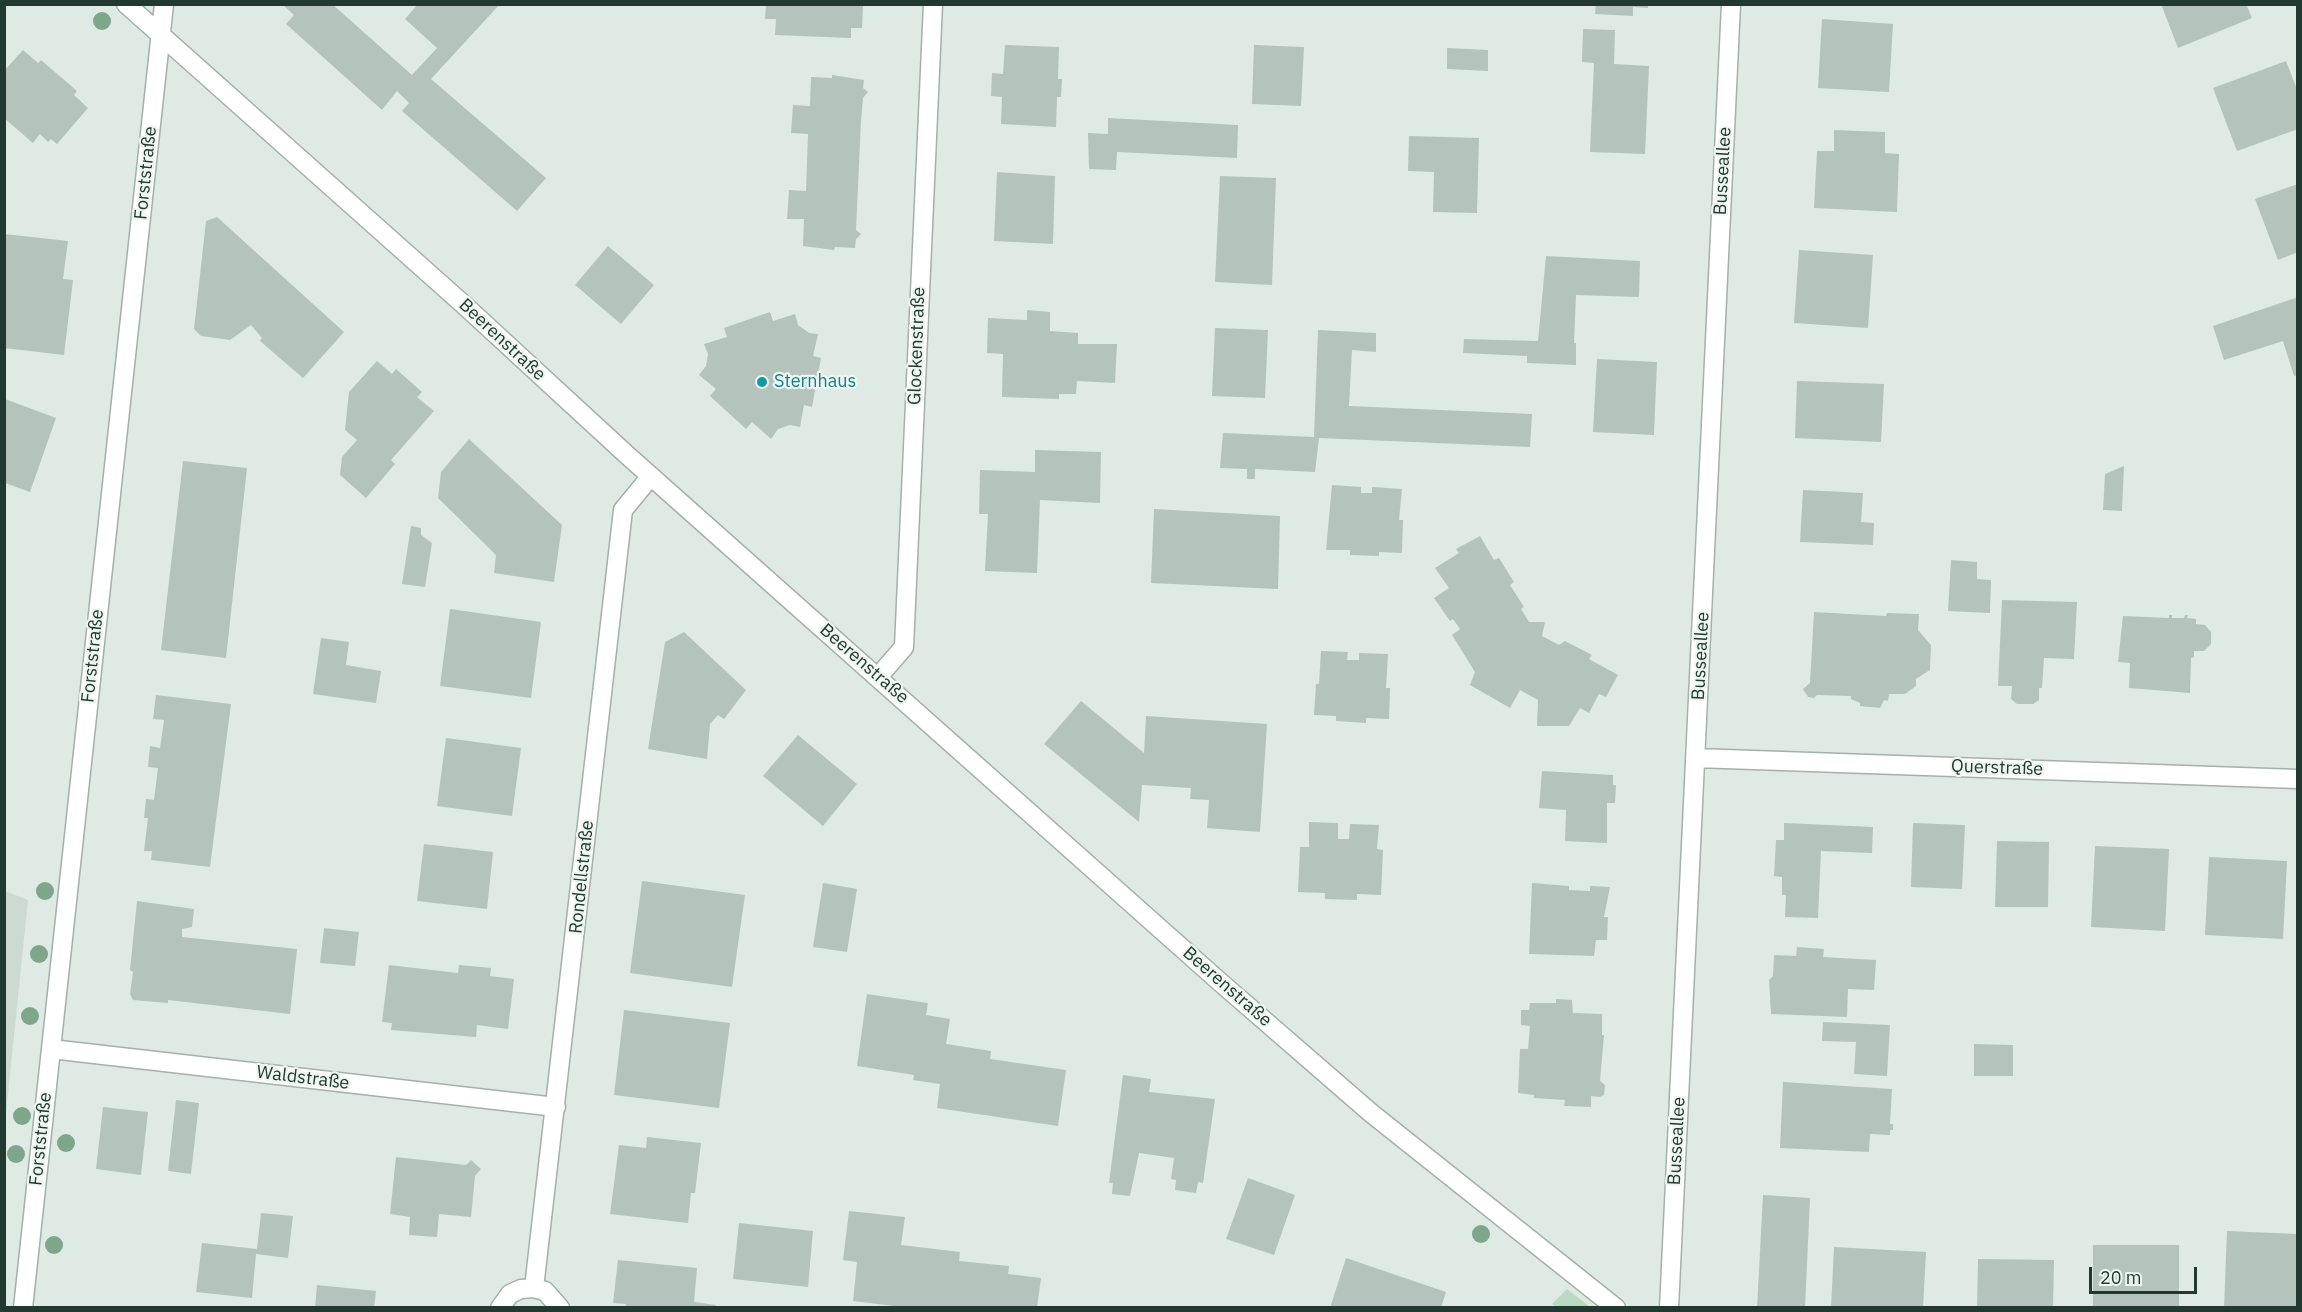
<!DOCTYPE html>
<html>
<head>
<meta charset="utf-8">
<style>
	body { margin:0 }
	#map { position:relative; width:2302px; height:1312px; overflow:hidden; background:#dfeae4; font-family:"IBM Plex Sans",sans-serif }
	canvas { display:block }
	.frame { position:absolute; inset:0; border:6px solid #213931; pointer-events:none }
	.scale { position:absolute; left:2089px; top:1267px; width:108px; height:27px; box-sizing:border-box; border:3px solid #213931; border-top:0; padding-left:8px; font-size:18px; line-height:21px; white-space:nowrap; color:#213931; -webkit-text-stroke:4px #eff6f2; paint-order:stroke }
</style>
</head>
<body>
<div id="map">
<canvas width="2302" height="1312"></canvas>
<div class="frame"></div>
<div class="scale">20 m</div>
</div>
<script>
const g = document.querySelector('canvas').getContext('2d');
g.lineJoin = 'round';
function fill(path, color) {
  g.fillStyle = color;
  g.fill(path, 'evenodd');
}
function shape(rows) {
  const path = new Path2D();
  for (const r of rows) {
    path.moveTo(r[0], r[1]);
    for (let i = 2; i < r.length; i += 2) path.lineTo(r[i], r[i + 1]);
  }
  return path;
}
function trace(path, color, width, dash) {
  g.strokeStyle = color;
  g.lineWidth = width;
  g.lineCap = dash ? 'butt' : 'round';
  g.setLineDash(dash || []);
  g.stroke(path);
}
function drawText(font, color, halo, rows, align = 'center') {
  g.font = font + ' "IBM Plex Sans",sans-serif';
  g.lineWidth = 4.5;
  g.setLineDash([]);
  g.textBaseline = 'middle';
  g.strokeStyle = halo;
  g.fillStyle = color;
  for (const [text, x, y, turn = 0] of rows) {
    g.save();
    g.translate(x, y);
    g.rotate((+turn || 0) * Math.PI / 180);
    g.textAlign = isNaN(turn) ? turn : align;
    if (halo) g.strokeText(text, 0, 0);
    g.fillText(text, 0, 0);
    g.restore();
  }
}
fill(shape([
	[5,891,28,900,5,1123]
]), '#cdd9d3');
fill(shape([
	[1567,1289,1590,1307,1556,1307,1552,1304]
]), '#b8dabf');
fill(shape([
	[282,4,332,4,412,75,437,48,405,19,418,4,500,4,431,79,546,178,517,211,402,111,409,103,397,91,382,110,286,24,294,15],
	[766,4,860,4,863,6,862,28,851,28,851,38,775,35,776,19,765,19],
	[1596,4,1648,4,1648,8,1633,7,1633,16,1595,14],
	[2161,4,2246,4,2252,18,2178,48],
	[1822,19,1893,24,1889,92,1818,88],
	[1583,29,1615,30,1614,64,1649,66,1645,154,1590,152,1594,63,1582,62],
	[1005,45,1059,47,1058,79,1062,79,1061,97,1057,97,1056,127,1001,124,1002,97,991,96,992,73,1003,74],
	[1254,45,1304,47,1301,106,1252,104],
	[1447,48,1488,50,1488,71,1447,69],
	[23,50,38,63,41,60,77,91,74,95,88,108,57,144,51,139,48,142,40,134,33,143,4,118,4,71],
	[2286,61,2298,92,2298,129,2237,151,2213,88],
	[832,75,864,80,863,88,868,92,863,98,861,121,856,230,861,234,856,239,855,248,835,247,834,250,803,246,804,219,787,219,789,190,806,191,808,134,791,133,793,105,810,106,811,77,832,78],
	[1108,118,1238,125,1237,158,1117,152,1116,170,1089,169,1088,133,1108,134],
	[1834,130,1885,132,1885,153,1899,154,1897,212,1814,208,1817,151,1834,151],
	[1409,136,1479,138,1477,213,1433,212,1434,172,1408,171],
	[997,172,1055,176,1053,244,994,241],
	[1220,176,1276,178,1272,285,1215,282],
	[2298,184,2298,252,2278,260,2255,199],
	[217,217,344,332,303,378,260,341,262,338,251,325,230,340,201,336,194,329,206,221],
	[4,234,68,241,63,279,73,280,64,355,4,348],
	[608,246,654,285,621,324,575,285],
	[1799,250,1873,255,1868,328,1794,323],
	[1546,256,1640,261,1639,297,1576,295,1574,343,1576,343,1576,365,1527,363,1527,356,1463,353,1464,339,1538,341],
	[2298,297,2298,375,2294,376,2283,341,2224,360,2213,326],
	[1027,310,1050,312,1050,331,1078,333,1078,344,1117,344,1115,383,1077,381,1076,394,1059,394,1059,399,1002,397,1003,354,987,353,988,318,1027,320],
	[770,312,773,321,795,314,798,325,809,333,818,334,813,356,821,358,812,407,804,405,800,427,790,425,778,429,771,439,752,422,746,429,710,396,716,389,699,375,706,366,708,354,704,344,727,337,724,328],
	[1215,328,1268,330,1265,398,1212,396],
	[1318,330,1376,333,1376,352,1352,350,1349,406,1532,414,1530,447,1319,438,1315,472,1255,469,1255,479,1247,479,1247,469,1220,468,1223,433,1314,437],
	[1597,359,1657,362,1654,435,1593,432],
	[377,361,392,374,396,369,422,392,417,397,434,411,391,460,395,464,366,498,340,475,342,457,357,440,345,430,349,392],
	[1797,381,1884,384,1881,442,1795,438],
	[5,399,56,418,30,492,5,483],
	[469,439,562,525,554,582,494,573,496,555,438,498,441,472],
	[1035,450,1101,452,1100,503,1040,500,1037,573,985,571,988,514,979,514,980,470,1035,472],
	[183,461,247,468,226,658,161,650],
	[2124,466,2122,511,2103,510,2105,474],
	[1332,485,1361,487,1361,493,1372,493,1372,487,1402,489,1399,520,1403,520,1402,553,1379,552,1379,556,1350,555,1350,550,1326,550],
	[1803,490,1863,493,1861,522,1874,523,1873,545,1800,542],
	[1154,509,1280,516,1278,589,1151,583],
	[411,526,421,528,421,535,432,543,425,587,402,584],
	[1480,536,1494,560,1499,558,1514,582,1510,585,1524,607,1521,609,1529,622,1545,622,1542,636,1559,645,1565,641,1592,655,1589,659,1618,675,1606,697,1599,694,1589,713,1580,708,1569,726,1537,726,1538,700,1520,690,1510,708,1470,685,1475,672,1452,635,1460,629,1453,619,1450,621,1434,598,1449,588,1435,568,1459,553,1456,549],
	[1951,560,1977,562,1977,579,1991,580,1990,613,1948,611],
	[2002,600,2077,602,2074,659,2044,658,2042,688,2039,688,2039,700,2033,704,2017,704,2011,699,2012,686,1998,686],
	[450,609,541,622,531,698,440,686],
	[1814,612,1886,616,1887,613,1919,614,1918,630,1931,645,1930,670,1916,679,1916,686,1905,694,1889,694,1888,701,1884,700,1880,708,1860,706,1860,703,1851,699,1851,696,1817,695,1814,698,1808,697,1803,689,1810,683],
	[2169,615,2172,615,2172,618,2184,618,2185,615,2188,615,2187,618,2196,619,2196,624,2205,625,2211,632,2211,644,2204,651,2194,651,2194,657,2191,658,2190,693,2129,688,2130,663,2118,662,2123,616,2169,618],
	[684,632,746,690,724,719,718,715,710,724,707,759,648,749,665,642],
	[321,638,349,642,346,665,381,671,376,703,313,694],
	[1321,651,1348,652,1347,660,1359,660,1359,653,1388,654,1386,688,1390,688,1389,719,1366,718,1366,723,1336,721,1336,716,1314,715,1316,684,1319,684],
	[156,695,231,704,210,867,151,860,152,851,144,851,148,818,144,818,146,799,154,800,158,768,148,767,150,746,160,748,164,720,153,719],
	[1081,701,1144,753,1146,716,1267,724,1260,832,1207,828,1209,800,1190,799,1191,788,1142,785,1139,822,1044,744],
	[798,735,857,784,823,826,763,776],
	[446,738,521,748,512,816,437,806],
	[1542,771,1613,775,1613,785,1616,785,1615,803,1607,803,1607,843,1565,841,1566,810,1539,808],
	[1309,822,1338,823,1338,839,1349,839,1350,824,1379,825,1377,849,1383,850,1381,895,1357,894,1357,900,1325,899,1325,893,1298,892,1300,847,1309,847],
	[1784,823,1873,827,1872,853,1821,851,1818,918,1785,917,1786,895,1782,895,1782,877,1774,876,1776,840,1784,840],
	[1913,823,1965,825,1962,889,1911,887],
	[1997,841,2049,842,2048,907,1995,907],
	[424,844,493,852,487,909,417,901],
	[2095,846,2169,849,2165,931,2091,927],
	[2209,857,2287,861,2283,939,2205,935],
	[642,881,745,895,732,987,630,973],
	[823,883,857,889,847,952,813,947],
	[1532,883,1569,886,1569,890,1590,891,1590,886,1610,887,1604,917,1608,917,1607,940,1596,940,1594,956,1529,954],
	[137,901,194,909,192,927,182,929,182,937,297,949,290,1014,168,1000,168,1003,133,1000,130,994,133,972,130,970],
	[324,928,359,932,355,966,320,963],
	[1797,947,1824,949,1823,957,1876,960,1874,990,1848,989,1847,1017,1771,1014,1769,980,1773,976,1774,955,1796,956],
	[389,965,458,973,459,965,491,968,490,976,514,979,508,1029,477,1025,476,1037,391,1030,392,1023,382,1022],
	[867,994,928,1003,926,1015,950,1019,946,1044,991,1051,990,1059,1066,1070,1058,1126,937,1108,940,1084,913,1080,914,1075,857,1066],
	[1556,999,1572,1000,1573,1013,1602,1014,1602,1035,1604,1035,1600,1081,1605,1085,1604,1095,1600,1097,1591,1096,1591,1107,1564,1106,1565,1100,1534,1098,1534,1095,1518,1093,1520,1049,1528,1049,1530,1026,1521,1025,1521,1010,1529,1010,1530,1003,1556,1003],
	[624,1010,730,1023,719,1108,614,1095],
	[1823,1022,1890,1025,1887,1076,1854,1074,1856,1042,1822,1041],
	[1974,1044,2013,1045,2013,1076,1974,1076],
	[1123,1075,1151,1079,1149,1092,1215,1099,1203,1183,1198,1182,1196,1193,1175,1190,1176,1180,1171,1179,1174,1158,1139,1153,1130,1196,1112,1194,1113,1183,1109,1183],
	[1783,1082,1892,1089,1890,1124,1893,1124,1893,1130,1890,1130,1890,1135,1870,1134,1869,1152,1780,1148],
	[176,1100,199,1103,191,1174,168,1171],
	[103,1107,148,1112,141,1175,96,1169],
	[647,1137,701,1143,695,1193,691,1193,688,1223,610,1214,619,1145,646,1148],
	[396,1157,466,1165,471,1160,481,1169,475,1176,471,1217,439,1214,437,1237,409,1235,410,1217,390,1214],
	[1248,1178,1295,1195,1274,1255,1226,1239],
	[1763,1195,1810,1198,1805,1308,1757,1308],
	[849,1211,905,1217,901,1245,960,1252,959,1261,1009,1266,1008,1274,1041,1278,1037,1308,910,1308,853,1301,857,1262,843,1260],
	[261,1213,293,1216,288,1258,256,1254,252,1298,196,1292,202,1243,257,1249],
	[739,1223,813,1231,808,1287,733,1279],
	[2227,1231,2298,1234,2298,1308,2224,1308],
	[2093,1245,2179,1245,2179,1308,2093,1308],
	[1834,1247,1926,1252,1923,1308,1831,1308],
	[1346,1258,1446,1292,1441,1308,1330,1308],
	[1978,1259,2054,1260,2053,1308,1977,1308],
	[618,1260,697,1268,694,1302,716,1305,716,1308,625,1308,626,1304,613,1303],
	[317,1285,376,1291,374,1308,315,1308]
]), '#b4c4bd');
const minor = shape([
	[126,4,463,304,627,455,1220,982,1371,1113,1616,1308],
	[878,677,904,647,933,4],
	[1696,758,2298,779],
	[51,1049,556,1107],
	[534,1288,623,510,651,476],
	[23,1308,164,4],
	[500,1308,510,1294,521,1289,534,1288,545,1291,560,1308],
	[1669,1308,1731,4]
]);
trace(minor, '#a2b1ab', 21);
trace(minor, '#fff', 18);
g.fillStyle = '#7da68a';
for (const [x, y] of [
	[102,21],
	[45,891],
	[39,954],
	[30,1016],
	[22,1116],
	[66,1143],
	[16,1154],
	[1481,1234],
	[54,1245]
]) {
  g.beginPath();
  g.arc(x, y, 9, 0, 2 * Math.PI);
  g.fill();
}
for (const [x, y, r, color] of [
	[762,382,6,"#0f9aa8"]
]) {
  const dot = new Path2D();
  dot.arc(x, y, r, 0, 2 * Math.PI);
  g.fillStyle = color;
  g.fill(dot);
  trace(dot, '#eff6f2', 2);
}
drawText('18px', '#213931', '#eff6f2', [
	["Busseallee",1723,171,-87],
	["Forststraße",146,173,-84],
	["Beerenstraße",502,340,43],
	["Glockenstraße",917,346,-88],
	["Forststraße",93,656,-84],
	["Busseallee",1701,656,-87],
	["Beerenstraße",864,664,41],
	["Querstraße",1997,768,2],
	["Rondellstraße",582,877,-84],
	["Beerenstraße",1227,987,41],
	["Waldstraße",303,1078,7],
	["Forststraße",41,1139,-84],
	["Busseallee",1677,1141,-87]
]);
drawText('18px', '#0d838f', '#eff6f2', [
	["Sternhaus",774,382]
], 'left');
</script>
</body>
</html>
